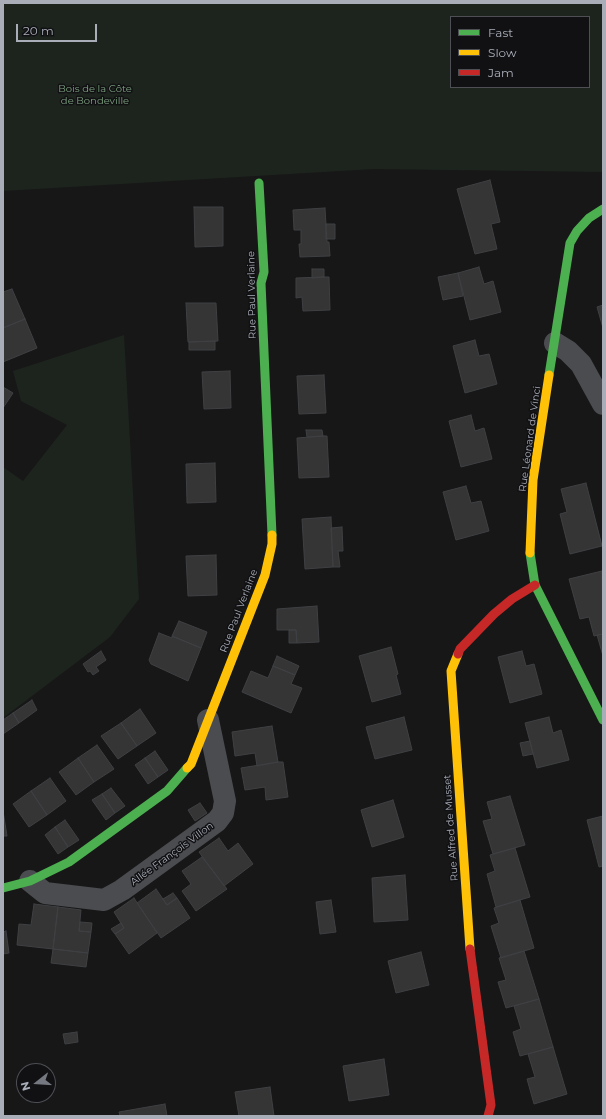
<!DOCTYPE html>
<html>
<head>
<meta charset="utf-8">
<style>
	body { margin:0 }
	#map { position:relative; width:606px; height:1119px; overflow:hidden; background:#171717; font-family:Montserrat,sans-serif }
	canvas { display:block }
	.frame { position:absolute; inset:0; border:4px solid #a8adb8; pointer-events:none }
	.legend { position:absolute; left:450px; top:16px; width:140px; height:72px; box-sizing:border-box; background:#111113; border:1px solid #4d4f55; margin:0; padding:5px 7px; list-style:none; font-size:12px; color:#a8adb8 }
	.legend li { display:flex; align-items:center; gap:8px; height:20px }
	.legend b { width:20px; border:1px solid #4d4f55 }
	.north { position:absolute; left:16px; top:1063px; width:40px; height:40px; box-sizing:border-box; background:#111113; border:1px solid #4d4f55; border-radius:50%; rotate:253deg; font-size:11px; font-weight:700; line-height:16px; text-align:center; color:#a8adb8 }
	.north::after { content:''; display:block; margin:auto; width:14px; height:18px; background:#757880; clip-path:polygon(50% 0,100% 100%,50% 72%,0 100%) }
	.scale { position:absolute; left:16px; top:24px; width:81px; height:18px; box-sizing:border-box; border:2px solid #a8adb8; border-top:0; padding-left:5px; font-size:12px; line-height:14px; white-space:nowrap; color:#a8adb8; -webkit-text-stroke:3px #111113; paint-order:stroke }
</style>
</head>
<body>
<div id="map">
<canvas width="606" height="1119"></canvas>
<div class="frame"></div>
<ul class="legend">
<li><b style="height:5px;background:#4caf50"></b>Fast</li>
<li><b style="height:5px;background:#ffc107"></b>Slow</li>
<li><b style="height:5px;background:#c62828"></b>Jam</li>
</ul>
<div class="north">N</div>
<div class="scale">20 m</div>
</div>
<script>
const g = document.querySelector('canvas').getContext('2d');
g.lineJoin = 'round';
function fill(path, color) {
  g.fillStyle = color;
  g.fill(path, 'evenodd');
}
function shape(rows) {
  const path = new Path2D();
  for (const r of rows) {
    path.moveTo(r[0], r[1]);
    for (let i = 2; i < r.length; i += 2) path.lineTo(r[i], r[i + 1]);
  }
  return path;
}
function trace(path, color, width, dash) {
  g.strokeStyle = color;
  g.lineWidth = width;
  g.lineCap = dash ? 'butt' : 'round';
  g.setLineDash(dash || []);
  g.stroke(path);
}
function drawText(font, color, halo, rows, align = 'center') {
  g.font = font + ' Montserrat,sans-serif';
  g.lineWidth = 3;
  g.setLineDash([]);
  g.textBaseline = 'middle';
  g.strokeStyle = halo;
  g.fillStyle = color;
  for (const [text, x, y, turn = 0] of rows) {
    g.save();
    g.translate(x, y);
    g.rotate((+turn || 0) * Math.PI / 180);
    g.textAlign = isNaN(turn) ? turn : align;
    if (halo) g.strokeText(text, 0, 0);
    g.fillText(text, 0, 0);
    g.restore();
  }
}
fill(shape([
	[3,3,603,3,603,172,374,169,3,191],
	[451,17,589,17,589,87,451,87],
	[124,335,139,599,110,637,3,718,3,467,23,481,67,425,21,401,13,371]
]), '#1d241e');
const building = shape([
	[490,180,500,222,491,224,497,249,475,254,457,189,490,180],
	[194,207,223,207,223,246,195,247,194,207],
	[325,208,327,242,329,242,330,256,300,257,299,244,301,244,301,230,294,230,293,210,325,208],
	[326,224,335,224,335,239,326,239,326,224],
	[479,267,484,284,493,281,501,312,470,320,458,273,479,267],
	[312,269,324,269,324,277,312,278,312,269],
	[458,273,463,296,443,300,438,277,458,273],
	[324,277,329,277,330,310,303,311,302,297,296,298,296,278,324,277],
	[12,289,25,319,3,328,3,292,12,289],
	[186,303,216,303,218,341,188,342,186,303],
	[603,305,603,328,597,307,603,305],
	[25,319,37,348,3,362,3,328,25,319],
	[475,340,479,356,489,354,497,384,465,393,453,346,475,340],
	[215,341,215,350,189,350,189,342,215,341],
	[230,371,231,408,204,409,202,372,230,371],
	[324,375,326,413,299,414,297,376,324,375],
	[3,387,13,393,3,408,3,387],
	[471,415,475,431,484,428,492,459,461,467,449,421,471,415],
	[306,430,322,430,323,436,307,437,306,430],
	[323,436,327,436,329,477,299,478,297,438,323,436],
	[215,463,216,502,187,503,186,464,215,463],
	[586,483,602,546,570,554,560,514,567,512,561,489,586,483],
	[466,486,471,503,481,501,489,531,456,540,443,492,466,486],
	[331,517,333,567,305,569,302,519,331,517],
	[342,527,343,551,338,551,340,567,333,567,331,528,342,527],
	[216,555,217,595,188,596,186,556,216,555],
	[602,571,603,634,594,636,589,617,580,619,569,579,602,571],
	[317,606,319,642,297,643,296,630,277,630,277,609,317,606],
	[179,621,207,632,201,648,172,636,179,621],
	[289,630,296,630,297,643,289,643,289,630],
	[159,633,172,638,172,636,201,648,188,681,151,664,149,660,159,633],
	[603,634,603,656,597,635,603,634],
	[391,647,398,674,396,675,401,694,372,702,359,656,391,647],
	[101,651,106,660,96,667,99,671,93,675,90,671,88,672,83,664,101,651],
	[522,651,526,666,534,664,542,694,510,703,498,657,522,651],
	[277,656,299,666,295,675,273,666,277,656],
	[273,666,295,675,291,684,302,688,291,713,242,692,251,671,268,678,273,666],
	[32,700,37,710,19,723,13,713,32,700],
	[140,709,156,733,137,746,121,723,140,709],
	[13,713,19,723,3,734,3,720,13,713],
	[404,717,412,750,375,759,366,727,404,717],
	[549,717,553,733,561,730,569,760,537,768,525,723,549,717],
	[121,723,137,746,118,759,101,736,121,723],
	[272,726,278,762,257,766,255,753,235,756,232,732,272,726],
	[530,741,533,754,523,756,520,743,530,741],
	[97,745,114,769,94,782,78,758,97,745],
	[155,751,168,770,158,777,145,758,155,751],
	[78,758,94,782,76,795,59,772,78,758],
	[145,758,158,777,148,784,135,765,145,758],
	[278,762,283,762,288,797,266,800,265,787,245,790,241,768,278,762],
	[50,778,66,801,47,815,31,791,50,778],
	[111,788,125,806,115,813,102,794,111,788],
	[31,791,47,815,29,827,13,804,31,791],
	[102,794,115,813,106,820,92,800,102,794],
	[510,796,525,845,493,854,483,821,492,819,487,802,510,796],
	[393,800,404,837,372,847,361,810,393,800],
	[200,803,207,813,195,821,188,810,200,803],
	[3,811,7,836,3,836,3,811],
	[603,816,603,866,599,867,587,820,603,816],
	[65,820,79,840,68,847,55,827,65,820],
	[55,827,68,847,58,854,45,835,55,827],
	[219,838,228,851,238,843,253,864,224,886,199,852,219,838],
	[515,848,530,897,496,907,487,874,495,871,490,855,515,848],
	[202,857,227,889,196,911,182,891,191,884,182,871,202,857],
	[405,875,408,920,374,922,372,878,405,875],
	[156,889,167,905,177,898,190,918,161,938,137,903,156,889],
	[173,893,177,898,167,905,163,899,173,893],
	[134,898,157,933,129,954,115,934,124,928,114,912,134,898],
	[331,900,336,932,320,934,316,902,331,900],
	[520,900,534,948,501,958,491,926,499,923,494,908,520,900],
	[34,904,58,907,53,949,17,945,19,924,31,925,34,904],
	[58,907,81,910,79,931,91,932,88,953,53,949,58,907],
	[80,922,92,923,91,932,79,931,80,922],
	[121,923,124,928,115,934,111,929,121,923],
	[6,931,9,953,3,954,3,932,6,931],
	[53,949,88,953,86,967,51,963,53,949],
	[524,951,539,999,506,1008,498,982,506,980,499,958,524,951],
	[421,952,429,985,396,993,388,961,421,952],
	[539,999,553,1047,520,1056,513,1032,521,1029,514,1006,539,999],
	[77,1032,78,1042,65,1044,63,1034,77,1032],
	[553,1047,567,1094,534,1104,527,1079,535,1077,528,1054,553,1047],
	[384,1059,389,1095,349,1101,343,1066,384,1059],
	[270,1087,274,1116,239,1116,235,1092,270,1087],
	[165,1104,167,1116,120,1116,119,1112,165,1104]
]);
fill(building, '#353536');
trace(building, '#3f4043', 1);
trace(shape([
	[555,343,568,351,581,364,603,404],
	[30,881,45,893,104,900,122,890,217,821,223,813,225,801,208,720]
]), '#4b4c50', 22);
trace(shape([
	[259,183,264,272,261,283,272,535],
	[549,375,570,243,577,231,589,218,603,209],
	[530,553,535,585,603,720],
	[3,888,30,881,69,862,167,791,187,768]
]), '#4caf50', 9);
trace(shape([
	[530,553,533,480,549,375],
	[458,654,451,671,470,949],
	[187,768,191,764,265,575,272,544,272,535]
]), '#ffc107', 9);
trace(shape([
	[458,654,460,649,494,614,512,599,535,585],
	[470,949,491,1105,488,1116]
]), '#c62828', 9);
drawText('10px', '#7fa381', '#111113', [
	["Bois de la Côte",95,89],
	["de Bondeville",95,101]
]);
drawText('10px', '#a8adb8', '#111113', [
	["Rue Paul Verlaine",252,295,-91],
	["Rue Léonard de Vinci",530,439,-82],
	["Rue Paul Verlaine",239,611,-69],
	["Rue Alfred de Musset",451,828,-94],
	["Allée François Villon",172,854,-36]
]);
</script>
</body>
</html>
